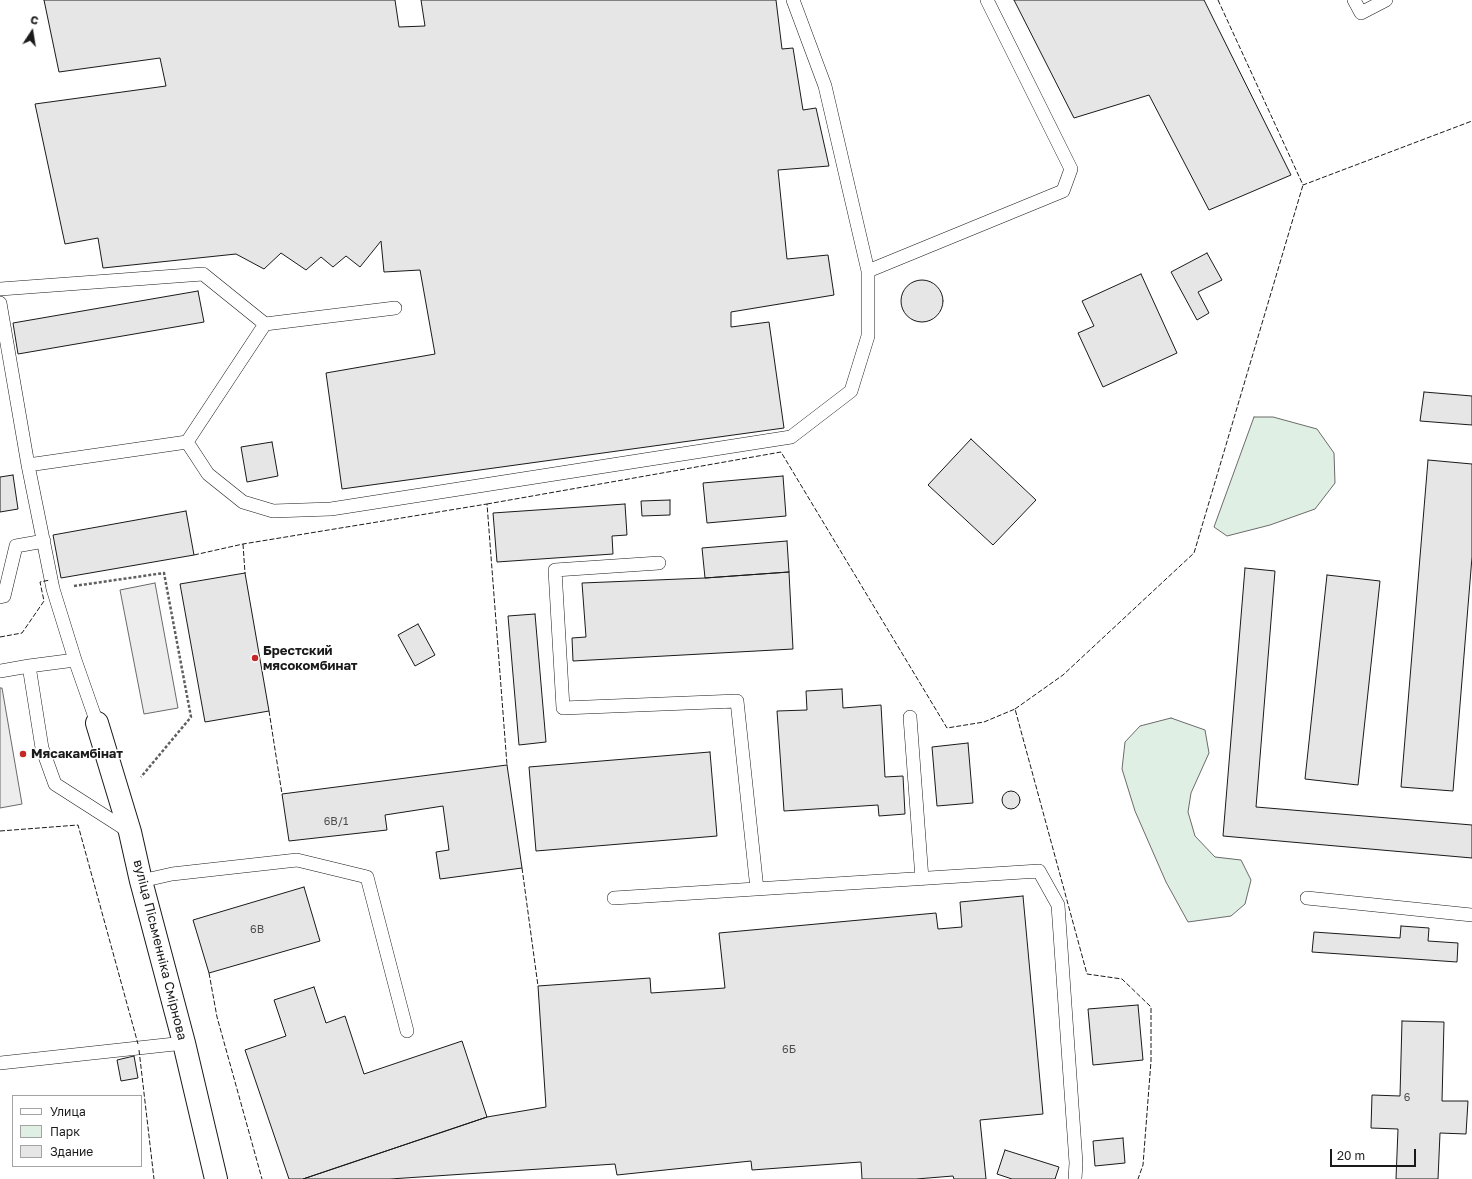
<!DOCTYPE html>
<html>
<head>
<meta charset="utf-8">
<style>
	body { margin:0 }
	#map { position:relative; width:1472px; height:1179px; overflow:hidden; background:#fff; font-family:"Golos Text",sans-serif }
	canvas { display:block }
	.legend { position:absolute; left:12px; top:1095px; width:130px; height:72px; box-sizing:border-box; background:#fff; border:1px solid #a3a3a3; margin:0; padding:5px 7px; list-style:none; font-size:12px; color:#1a1a1a }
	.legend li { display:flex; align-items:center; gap:8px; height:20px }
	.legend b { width:20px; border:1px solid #a3a3a3 }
	.north { position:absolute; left:12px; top:12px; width:40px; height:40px; -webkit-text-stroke:3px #fff; paint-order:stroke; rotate:12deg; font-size:11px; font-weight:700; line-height:16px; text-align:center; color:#1a1a1a }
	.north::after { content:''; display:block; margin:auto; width:14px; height:18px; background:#1a1a1a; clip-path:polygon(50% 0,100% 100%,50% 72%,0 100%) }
	.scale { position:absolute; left:1330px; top:1149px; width:86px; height:18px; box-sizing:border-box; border:2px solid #1a1a1a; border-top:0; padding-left:5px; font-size:12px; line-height:14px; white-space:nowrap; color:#1a1a1a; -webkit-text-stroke:3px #fff; paint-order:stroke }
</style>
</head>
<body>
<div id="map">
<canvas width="1472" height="1179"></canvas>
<ul class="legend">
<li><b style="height:5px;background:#fff"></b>Улица</li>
<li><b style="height:11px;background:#e0efe3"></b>Парк</li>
<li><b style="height:11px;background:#e6e6e6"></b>Здание</li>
</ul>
<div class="north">С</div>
<div class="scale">20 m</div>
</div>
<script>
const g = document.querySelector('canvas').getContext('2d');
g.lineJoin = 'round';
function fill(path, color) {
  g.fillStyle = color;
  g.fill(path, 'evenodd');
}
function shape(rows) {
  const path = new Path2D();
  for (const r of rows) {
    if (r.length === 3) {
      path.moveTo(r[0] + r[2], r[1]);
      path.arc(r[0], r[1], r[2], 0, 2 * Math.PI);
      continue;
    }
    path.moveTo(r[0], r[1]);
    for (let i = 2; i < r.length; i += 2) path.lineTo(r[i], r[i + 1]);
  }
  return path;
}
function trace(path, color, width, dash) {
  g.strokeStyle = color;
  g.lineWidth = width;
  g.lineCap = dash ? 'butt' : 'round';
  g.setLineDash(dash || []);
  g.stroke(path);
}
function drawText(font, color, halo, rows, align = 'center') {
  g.font = font + ' "Golos Text",sans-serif';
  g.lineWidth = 3;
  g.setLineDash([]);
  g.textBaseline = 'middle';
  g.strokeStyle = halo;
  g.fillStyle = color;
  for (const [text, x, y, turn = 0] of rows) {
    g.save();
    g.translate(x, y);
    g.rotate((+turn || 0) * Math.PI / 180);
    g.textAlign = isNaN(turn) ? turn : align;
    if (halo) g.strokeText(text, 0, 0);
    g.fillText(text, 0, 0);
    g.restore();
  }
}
const green = shape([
	[1254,417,1273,417,1317,429,1334,453,1335,483,1315,509,1270,525,1227,536,1214,527,1254,417],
	[1171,718,1205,730,1209,753,1191,793,1188,812,1195,836,1215,857,1241,860,1251,880,1245,904,1231,916,1188,922,1166,882,1135,811,1122,769,1125,742,1140,726,1171,718]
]);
fill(green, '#e0efe3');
trace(green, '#6a6a6a', 1);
const parking = shape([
	[155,583,178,708,144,714,120,590,155,583],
	[0,688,2,688,22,804,0,808,0,688]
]);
fill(parking, '#ededed');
trace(parking, '#6a6a6a', 1);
const building = shape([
	[44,0,395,0,399,27,425,26,421,0,776,0,782,49,793,48,803,110,816,108,829,166,778,170,787,259,828,255,834,295,731,312,731,327,769,322,784,428,342,489,326,373,435,354,420,270,384,272,381,241,360,267,346,256,333,267,321,257,306,270,281,253,264,269,236,254,103,268,98,238,65,244,35,104,166,86,160,58,59,72,44,0],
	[1014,0,1204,0,1291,175,1209,210,1149,95,1074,118,1014,0],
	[1207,253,1222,280,1198,292,1209,313,1197,320,1171,272,1207,253],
	[1141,274,1177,353,1103,387,1078,333,1094,326,1082,301,1141,274],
	[922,301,21],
	[198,291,204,322,18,354,13,323,198,291],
	[1424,392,1472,396,1472,425,1420,421,1424,392],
	[971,439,1036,500,993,545,928,485,971,439],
	[272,442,278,476,247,482,241,447,272,442],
	[1428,460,1472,464,1472,557,1453,791,1401,787,1428,460],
	[13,475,18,509,0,512,0,477,13,475],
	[783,476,786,516,707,523,703,483,783,476],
	[670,500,670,515,642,516,641,501,670,500],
	[625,504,627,535,612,536,613,554,497,562,493,513,625,504],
	[186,511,194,555,61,578,53,535,186,511],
	[787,541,789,572,705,578,702,548,787,541],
	[1245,568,1275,571,1256,807,1472,825,1472,858,1223,836,1245,568],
	[789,572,793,649,573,661,572,638,586,637,582,583,705,578,789,572],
	[245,573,269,711,205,722,180,584,245,573],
	[1327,575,1380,581,1358,785,1305,779,1327,575],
	[535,614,546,742,519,745,508,616,535,614],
	[418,624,435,655,415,666,398,635,418,624],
	[842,689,843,708,881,705,885,777,903,776,905,814,879,816,878,805,784,811,777,711,807,710,806,691,842,689],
	[968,743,973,803,937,806,932,747,968,743],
	[710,752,717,836,536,851,529,767,710,752],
	[507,765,522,868,440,879,436,852,449,850,443,806,385,815,387,830,289,841,282,794,507,765],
	[1011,800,9],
	[304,887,320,941,209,973,193,920,304,887],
	[1023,896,1043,1114,980,1120,986,1179,954,1179,953,1176,916,1179,862,1179,861,1162,752,1170,751,1161,617,1175,615,1164,390,1179,303,1179,487,1117,546,1107,538,986,650,978,651,993,725,988,719,933,936,913,938,929,962,927,960,902,1023,896],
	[1401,926,1429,928,1428,941,1458,943,1457,962,1312,952,1314,932,1400,938,1401,926],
	[314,987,326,1023,345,1016,364,1074,462,1041,487,1117,303,1179,289,1179,245,1050,286,1036,274,1000,314,987],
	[1138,1005,1143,1060,1093,1065,1088,1009,1138,1005],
	[1402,1021,1444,1022,1442,1101,1468,1101,1466,1134,1440,1133,1438,1179,1396,1179,1398,1129,1371,1128,1372,1095,1400,1096,1402,1021],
	[134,1056,138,1078,121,1081,117,1060,134,1056],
	[1123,1138,1125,1163,1095,1166,1093,1141,1123,1138],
	[1005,1150,1059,1167,1055,1179,1012,1179,997,1174,1005,1150]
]);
fill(building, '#e6e6e6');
trace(building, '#1a1a1a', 1);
const service = shape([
	[1354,0,1361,13,1386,0],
	[868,271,1063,191,1071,169,987,0],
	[0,289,203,274,265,324],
	[0,303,28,465,53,589,75,660,97,723],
	[187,442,265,324,395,308],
	[28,465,187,442,208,474,243,502,273,511,331,509,791,437,851,391,868,336,868,271,825,86,793,0],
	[659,563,555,570,563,708,737,701,757,889],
	[0,597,4,596,16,546,44,541],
	[75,660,29,666,42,748,55,784,130,832],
	[0,671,29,666],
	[910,717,922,879],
	[141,881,172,874,297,860,367,877,407,1031],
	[614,898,1039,871,1058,905,1076,1163,1075,1179],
	[1307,898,1472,915],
	[0,1063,184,1043]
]);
const minor = shape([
	[97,723,130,832,141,881,184,1043,216,1179]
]);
trace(service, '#1a1a1a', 14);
trace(minor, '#1a1a1a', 24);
trace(shape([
	[74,586,164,573,191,717,141,777]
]), '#5f5f5f', 2.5, [3, 2]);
trace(service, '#fff', 13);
trace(minor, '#fff', 22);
trace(shape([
	[1218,0,1303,185,1472,121],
	[487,504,781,452,947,728,984,722,1015,709,1087,974,1122,979,1151,1007,1151,1061,1143,1165,1138,1179],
	[243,544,245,573],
	[194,555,243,544,487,504,507,765],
	[0,637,22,633,44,601,40,582,50,580],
	[1015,709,1063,675,1194,553,1303,185],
	[269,711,282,794],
	[0,831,78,825,138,1044],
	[522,868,538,986],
	[209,973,217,1017,262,1179],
	[139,1050,154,1179]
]), '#1a1a1a', 1, [5, 2]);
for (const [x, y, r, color] of [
	[255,658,4,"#c62828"],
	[23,754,4,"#c62828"]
]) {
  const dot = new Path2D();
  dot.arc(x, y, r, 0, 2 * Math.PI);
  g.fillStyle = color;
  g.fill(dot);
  trace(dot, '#fff', 1.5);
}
drawText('11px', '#4d4d4d', null, [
	["6В/1",336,822],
	["6В",257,930],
	["6Б",789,1050],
	["6",1407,1098]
]);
drawText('bold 13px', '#1a1a1a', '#fff', [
	["Брестский",263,651],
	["мясокомбинат",263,666],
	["Мясакамбінат",31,754]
], 'left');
drawText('13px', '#1a1a1a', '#fff', [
	["вуліца Пісьменніка Смірнова",160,950,76]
]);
</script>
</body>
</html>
